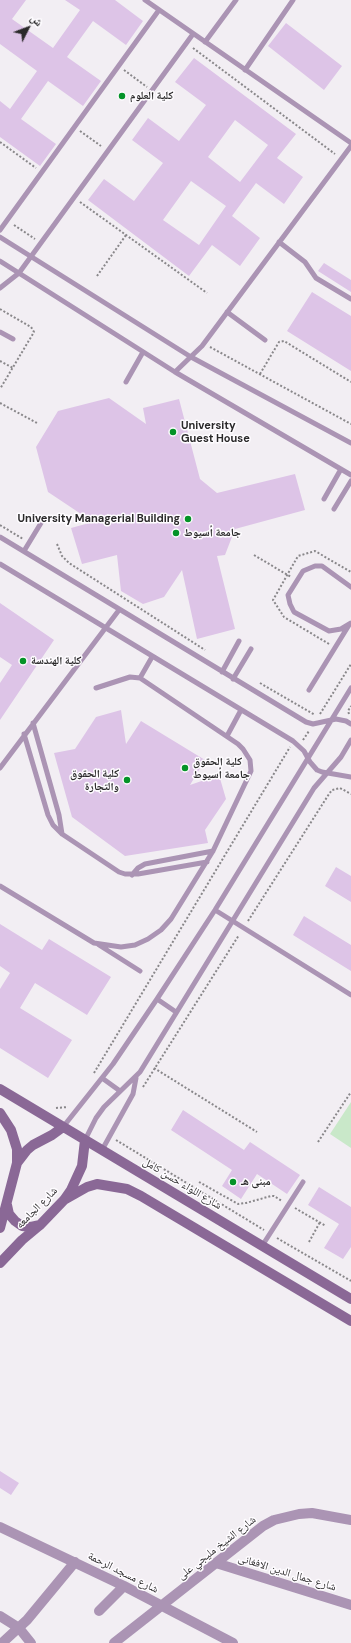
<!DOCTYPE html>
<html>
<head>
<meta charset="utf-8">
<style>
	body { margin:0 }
	#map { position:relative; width:351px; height:1643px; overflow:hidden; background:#f2eef3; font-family:"DM Sans","Noto Naskh Arabic",sans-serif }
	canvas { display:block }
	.north { position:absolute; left:8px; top:8px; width:40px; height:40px; -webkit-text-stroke:3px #fefcff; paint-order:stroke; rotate:48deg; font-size:11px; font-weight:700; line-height:16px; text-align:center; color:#2a292a }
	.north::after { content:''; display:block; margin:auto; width:14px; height:18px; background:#2a292a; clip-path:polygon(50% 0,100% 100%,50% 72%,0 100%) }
</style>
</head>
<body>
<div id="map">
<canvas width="351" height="1643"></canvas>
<div class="north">ش</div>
</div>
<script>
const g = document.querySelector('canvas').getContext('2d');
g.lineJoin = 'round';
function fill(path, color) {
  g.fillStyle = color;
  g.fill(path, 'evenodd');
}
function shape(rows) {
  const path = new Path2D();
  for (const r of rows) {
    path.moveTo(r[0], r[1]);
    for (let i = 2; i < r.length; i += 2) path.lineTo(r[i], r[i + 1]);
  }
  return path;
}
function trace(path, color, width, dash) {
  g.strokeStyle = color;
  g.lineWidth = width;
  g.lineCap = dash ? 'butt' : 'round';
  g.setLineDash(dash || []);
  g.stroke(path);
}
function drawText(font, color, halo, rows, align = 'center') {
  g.font = font + ' "DM Sans","Noto Naskh Arabic",sans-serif';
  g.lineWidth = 3;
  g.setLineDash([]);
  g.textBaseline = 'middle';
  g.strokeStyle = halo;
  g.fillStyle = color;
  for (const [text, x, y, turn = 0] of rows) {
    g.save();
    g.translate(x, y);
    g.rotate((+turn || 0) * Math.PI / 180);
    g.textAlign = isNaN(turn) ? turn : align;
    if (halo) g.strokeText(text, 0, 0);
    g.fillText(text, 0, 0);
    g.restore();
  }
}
fill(shape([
	[351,1102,351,1148,330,1134]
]), '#c9e8c9');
fill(shape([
	[0,0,26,0,12,19,53,48,80,10,65,0,115,0,143,21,126,45,93,21,67,57,101,81,83,106,48,81,21,119,56,144,40,166,0,137,0,101,10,109,37,71,0,44],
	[286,23,342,66,324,90,268,46],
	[194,58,296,134,277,158,303,177,284,204,256,183,232,216,260,238,240,266,212,245,189,276,88,200,104,179,134,201,163,163,132,140,148,118,179,141,206,105,175,82],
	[235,120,268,145,240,182,208,157],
	[191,181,226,206,199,245,163,220],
	[324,263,351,280,351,292,318,271],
	[312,292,351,316,351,371,287,331],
	[109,398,146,424,143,408,179,399,200,479,217,493,295,474,305,510,235,529,225,555,217,556,235,629,197,639,182,570,164,597,143,604,121,591,117,555,82,564,71,528,93,522,48,492,36,447,58,411],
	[0,603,54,640,0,720,0,683,12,665,0,657],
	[121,710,126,744,141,721,205,760,190,785,219,775,226,799,205,830,208,843,125,856,72,817,54,753,75,749,96,717],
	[336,867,351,876,351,902,325,886],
	[304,916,351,945,351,971,293,935],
	[0,924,42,950,49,939,111,977,87,1015,35,983,20,1008,72,1040,48,1078,0,1048,0,989,10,973,0,966],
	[183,1110,244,1150,250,1142,300,1175,287,1194,257,1174,241,1199,222,1186,232,1170,171,1130],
	[319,1187,351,1207,351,1247,343,1259,324,1248,339,1224,308,1205],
	[0,1471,19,1483,11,1495,0,1488]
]), '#ddc4e7');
trace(shape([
	[193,48,335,154],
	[124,70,147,87],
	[80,131,101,146],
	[0,142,36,168],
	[80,202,207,293],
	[14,225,35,239],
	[97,276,126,235],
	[0,309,31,327,34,332,0,389],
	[210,347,351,424],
	[0,361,13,368],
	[260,374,276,347,279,342,284,341,351,382],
	[0,403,37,423],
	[0,525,23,539],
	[57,544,62,556,69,563,205,650],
	[254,555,291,577],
	[329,644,284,617,273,600,298,556,315,551,351,572],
	[260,683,315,715],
	[320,714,351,664],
	[349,714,348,711,351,706],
	[303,740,309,731],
	[248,921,329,794,332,790,340,788,351,794],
	[154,1068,257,1132],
	[94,1073,290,747],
	[143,1087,239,935],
	[56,1108,68,1107],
	[116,1140,264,1230],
	[318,1142,351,1092],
	[199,1182,238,1204,246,1203,271,1196,274,1196,282,1201],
	[295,1208,326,1226],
	[277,1238,351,1281],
	[309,1242,320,1222]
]), '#89878a', 2, [2, 2]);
trace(shape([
	[145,0,351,143],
	[205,42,236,0],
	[245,70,293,0],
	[0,230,159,10],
	[0,237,191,357,351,443],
	[279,242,305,262,316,278,351,299],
	[0,261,175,372,351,475],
	[0,288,19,273,193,34],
	[227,312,265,340],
	[0,332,13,339],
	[175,372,202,346,351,146],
	[126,382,143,352],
	[324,499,341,469],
	[334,509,351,481],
	[0,537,306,722,313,724,336,719,346,721,351,724],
	[24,551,41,523],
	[0,564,293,741,304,751,310,762,317,770,322,772,351,777],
	[351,587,322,566,315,566,303,571,288,595,290,604,294,612,329,631,341,629,351,623],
	[222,672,239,641],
	[140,678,152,657],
	[233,679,251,649],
	[309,690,349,625],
	[33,723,59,815,62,834],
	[24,734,48,815,53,825,62,834,119,872,125,874,138,874,207,862],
	[227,736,241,710],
	[0,768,119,610],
	[132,875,138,868,145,864,213,851],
	[0,886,94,943,121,947,135,945,148,939,161,930,171,919,213,851,251,771,250,760,243,749,238,744,140,678,130,677,96,688],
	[215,910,351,995],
	[99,945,140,971],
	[157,999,176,1012],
	[102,1078,120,1091],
	[63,1127,113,1064,157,999,215,910,351,688],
	[85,1140,96,1118,104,1107,140,1072,314,788,341,757,351,740],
	[102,1150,133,1094,136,1078],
	[262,1246,303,1182]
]), '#ab94b4', 5);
trace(shape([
	[0,1527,124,1586,233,1643],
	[216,1563,351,1605],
	[99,1611,124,1586],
	[0,1616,19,1628,31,1643],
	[2,1643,27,1620,75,1562],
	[114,1643,263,1526,274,1520,299,1514,312,1513,351,1520]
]), '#ab94b4', 10);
trace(shape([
	[0,1089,351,1299],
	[0,1113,11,1130,17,1149,17,1163],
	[64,1200,87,1187,97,1184,127,1189,141,1196,351,1321],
	[7,1205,9,1214,15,1221,22,1226,31,1227,40,1225],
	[0,1228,17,1163,27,1150,33,1145,52,1135,63,1127],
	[0,1263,22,1240,40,1225,64,1200,71,1190,82,1166,85,1140]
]), '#8a6896', 10);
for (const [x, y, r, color] of [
	[122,96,4,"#049328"],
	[173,432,4,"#049328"],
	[188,519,4,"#049328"],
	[176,533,4,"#049328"],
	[23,661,4,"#049328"],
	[185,768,4,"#049328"],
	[127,780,4,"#049328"],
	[233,1182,4,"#049328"]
]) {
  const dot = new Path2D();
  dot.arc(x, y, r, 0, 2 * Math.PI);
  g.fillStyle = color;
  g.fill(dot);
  trace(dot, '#fefcff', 1.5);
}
drawText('bold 11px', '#2a292a', '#fefcff', [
	["كلية العلوم",130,96],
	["University",181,426],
	["Guest House",181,439],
	["University Managerial Building",180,519,"right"],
	["جامعة أسيوط",184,533],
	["كلية الهندسة",31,661],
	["كلية الحقوق",193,762],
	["جامعة أسيوط",193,775],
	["كلية الحقوق",119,774,"right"],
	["والتجارة",119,787,"right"],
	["مبنى هـ",241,1182]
], 'left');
drawText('11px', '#2a292a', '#fefcff', [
	["شارع اللواء حسن كامل",182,1184,31],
	["شارع الجامعه",37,1208,-45],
	["شارع الشيخ مليجي على",217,1548,-38],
	["شارع مسجد الرحمة",123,1573,27],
	["شارع جمال الدين الافغانى",287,1573,17]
]);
</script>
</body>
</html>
